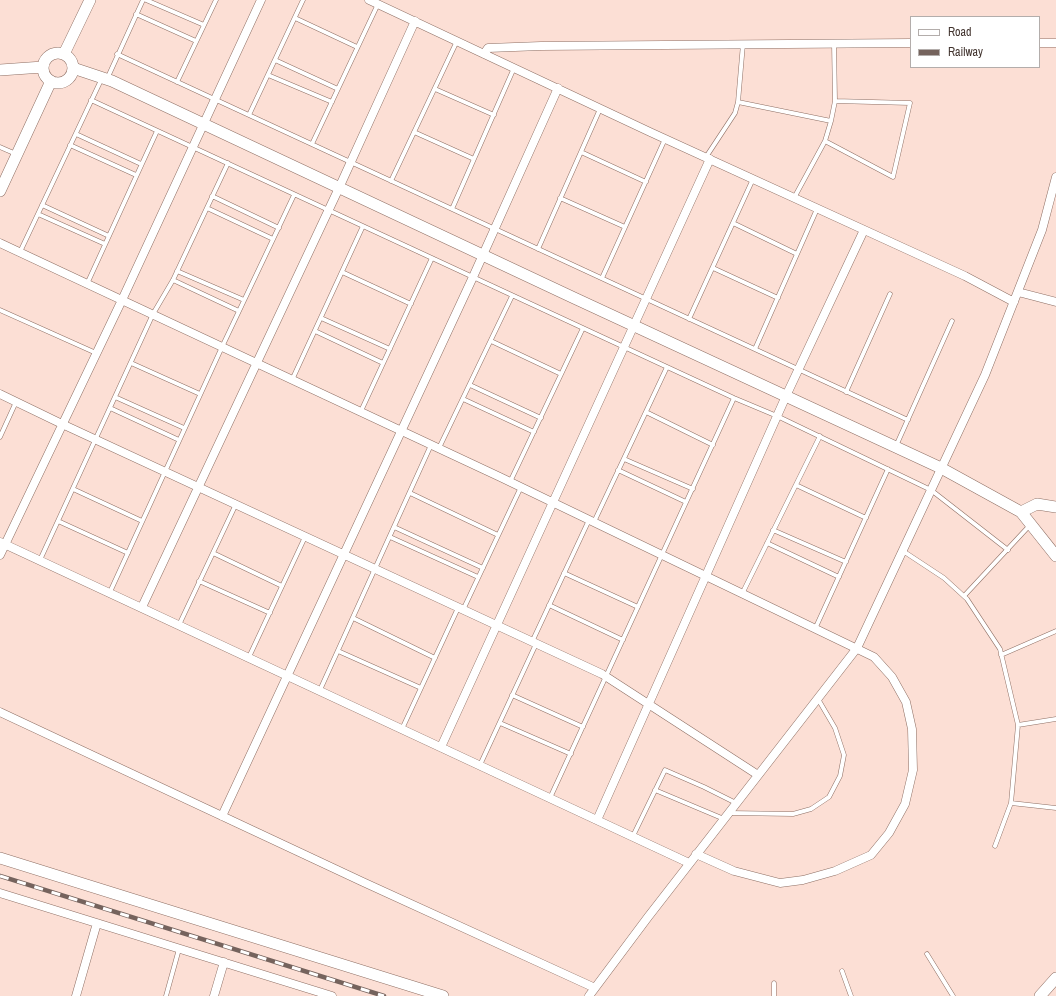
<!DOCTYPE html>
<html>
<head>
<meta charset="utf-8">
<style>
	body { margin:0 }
	#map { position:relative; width:1056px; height:996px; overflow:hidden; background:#fcdfd5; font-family:"Archivo Narrow",sans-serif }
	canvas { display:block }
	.legend { position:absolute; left:910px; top:16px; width:130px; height:52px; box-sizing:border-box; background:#fff; border:1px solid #b3adab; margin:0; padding:5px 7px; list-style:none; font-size:12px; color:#41332e }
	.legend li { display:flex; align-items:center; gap:8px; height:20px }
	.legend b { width:20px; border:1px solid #b3adab }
</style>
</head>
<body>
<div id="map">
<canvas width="1056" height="996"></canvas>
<ul class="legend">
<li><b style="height:5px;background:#fff"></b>Road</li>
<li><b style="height:5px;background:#75635d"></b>Railway</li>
</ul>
</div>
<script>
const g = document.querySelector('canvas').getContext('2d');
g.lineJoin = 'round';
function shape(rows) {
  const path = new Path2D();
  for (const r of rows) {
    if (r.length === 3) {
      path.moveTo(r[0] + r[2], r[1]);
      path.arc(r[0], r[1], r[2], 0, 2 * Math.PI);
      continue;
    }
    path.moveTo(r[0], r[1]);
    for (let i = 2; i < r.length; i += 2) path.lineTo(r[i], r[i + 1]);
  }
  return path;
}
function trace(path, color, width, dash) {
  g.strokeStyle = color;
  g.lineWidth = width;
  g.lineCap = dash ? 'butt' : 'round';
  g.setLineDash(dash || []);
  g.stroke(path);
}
const lane = shape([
	[146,0,204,25],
	[136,14,196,41],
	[295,18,357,47],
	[117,54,908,420],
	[275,60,338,89],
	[268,75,332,102],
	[107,79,143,0],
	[177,82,216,0],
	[435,89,494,115],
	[91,100,734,398,777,416,931,490,1008,550],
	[738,102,831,121],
	[249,115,303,0],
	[414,132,474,159],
	[76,134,141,164],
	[825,141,893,177,910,103,835,101],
	[312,144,378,4],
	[70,145,136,175],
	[0,147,16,154],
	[581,152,646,182],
	[706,157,735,113,738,102,743,44],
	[391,181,457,41],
	[212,196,279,228],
	[560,198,625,227],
	[794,198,825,141,831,121,835,101,834,43],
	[42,205,109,236],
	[207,208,273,239],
	[452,209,514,68],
	[38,214,105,244],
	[733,223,797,254],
	[538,249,600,109],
	[20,252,102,78],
	[713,268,778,298],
	[177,271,244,300],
	[342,272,411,304],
	[602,278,665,139],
	[173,280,239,311],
	[87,284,157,131],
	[0,310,96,353],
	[321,318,390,349],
	[689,319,753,179],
	[315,331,383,363],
	[491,341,561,374],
	[755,349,817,209],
	[131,363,200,394],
	[292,380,363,226],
	[470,385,541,418],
	[846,392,890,294],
	[115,397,184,428],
	[463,399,534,432],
	[110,408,179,440],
	[361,411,432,258],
	[646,412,713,445],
	[0,437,16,402],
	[896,446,952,321],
	[439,448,512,296],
	[624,459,693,489],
	[618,470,686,502],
	[510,482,583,328],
	[796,485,866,518],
	[73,489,142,521],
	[410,493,498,535],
	[58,521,128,553],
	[594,522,667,367],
	[394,527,483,568],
	[773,530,846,562],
	[390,537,478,577],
	[767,543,839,577],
	[903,551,944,578,967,599,1000,649,1018,725,1011,803,995,846],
	[213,553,282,586],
	[40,560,153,314,173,280,228,163],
	[564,573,638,607],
	[199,581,270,613],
	[110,592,222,347,294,195],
	[742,594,820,436],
	[964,596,1031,524],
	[549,605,623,640],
	[463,610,521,487],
	[353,618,435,658],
	[179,625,236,504],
	[815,629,888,469],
	[532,642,589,520],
	[338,651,421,688],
	[1001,655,1056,631],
	[249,657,305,537],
	[320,690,431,445],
	[512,695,583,727],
	[500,723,571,754],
	[1018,725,1056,719],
	[402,729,458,608],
	[480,765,536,644],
	[655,790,724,819],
	[550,798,734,398],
	[1011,803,1056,808],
	[730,813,793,814,811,809,829,797,840,776,844,755,835,728,818,699],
	[633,836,665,770,704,787,736,803],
	[927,954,953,996],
	[842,971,851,996],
	[166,996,179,949],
	[774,996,774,983]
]);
const street = shape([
	[369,0,650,132,965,276,1014,302],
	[1039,43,1056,43],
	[484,54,488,48,541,46,911,43],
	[0,243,500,477,874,657,892,677,906,702,912,729,913,770,905,804,889,833,871,855,835,871,803,880,780,883,734,871,696,854],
	[1018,292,1056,302],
	[0,394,62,424,602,674,758,775],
	[0,542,689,863],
	[0,555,122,300,261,0],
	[142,607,339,188,415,21],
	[0,712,363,882,595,988],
	[441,747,710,159],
	[222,816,473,277,558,88],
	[597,820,786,396,864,230],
	[0,893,332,996],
	[76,996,97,923],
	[214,996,224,962],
	[589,996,648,917,857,648,985,375,1042,230,1056,177]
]);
const secondary = shape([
	[58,68,15],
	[64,54,90,0],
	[73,68,112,81,572,297,941,468,1021,512,1056,556],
	[0,70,43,67],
	[0,191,51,81],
	[1021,512,1037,504,1056,507],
	[0,858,443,996],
	[1040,996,1056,978]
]);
trace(lane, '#8e6f64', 5);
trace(street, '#8e6f64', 9);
trace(secondary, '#8e6f64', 12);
trace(lane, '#fff', 4);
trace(street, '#fff', 8);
trace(secondary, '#fff', 11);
const rail = shape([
	[0,876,384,996]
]);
trace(rail, '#75635d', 4.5);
trace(rail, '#fff', 3, [9]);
</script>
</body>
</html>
